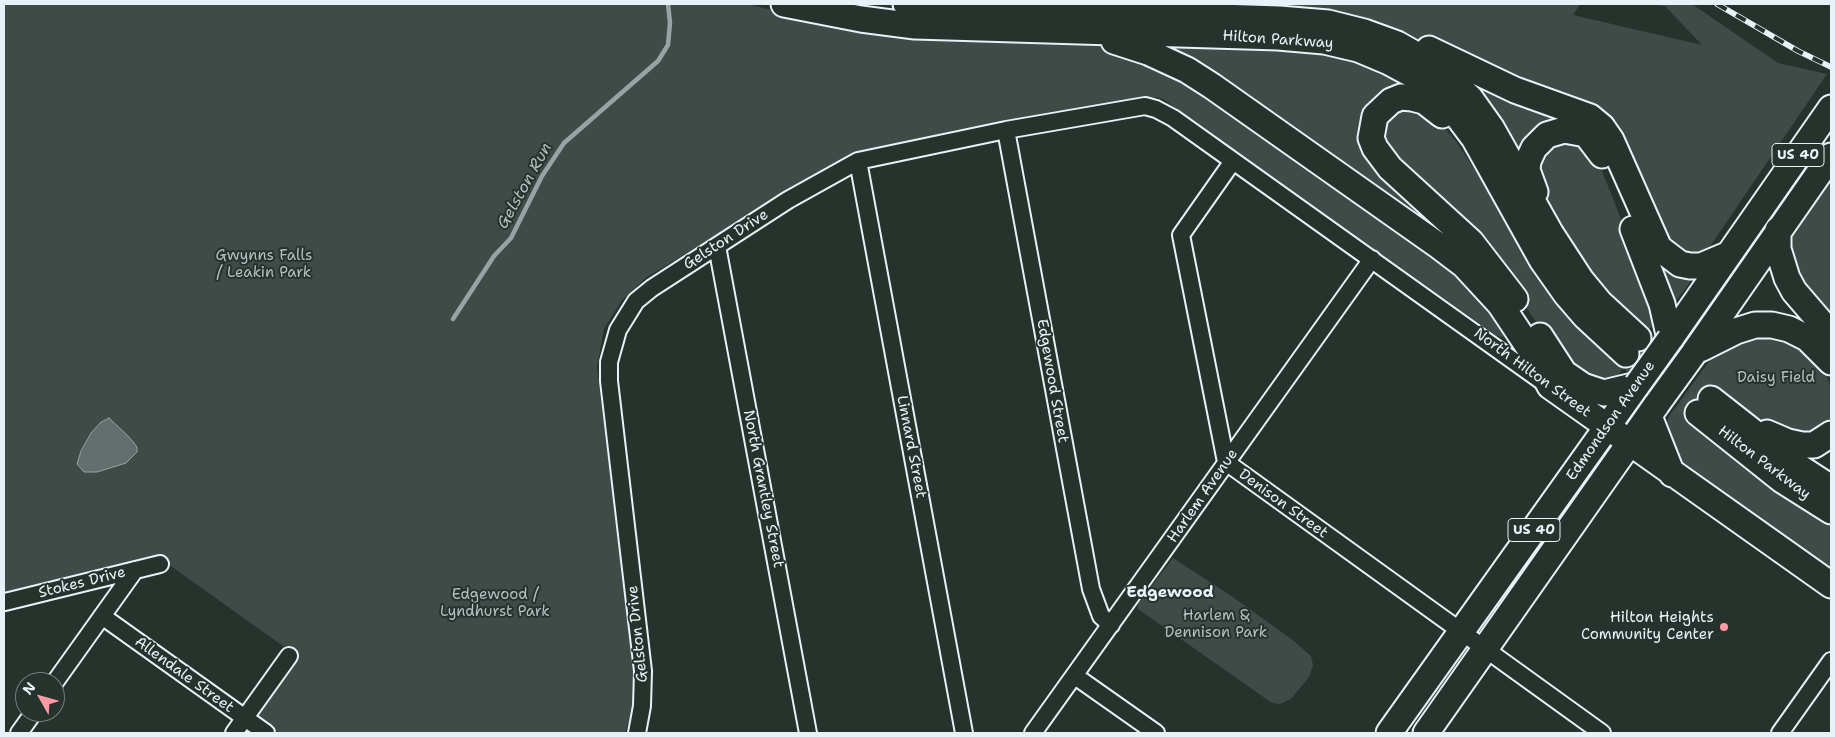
<!DOCTYPE html>
<html>
<head>
<meta charset="utf-8">
<style>
	body { margin:0 }
	#map { position:relative; width:1835px; height:737px; overflow:hidden; background:#26332d; font-family:"Shantell Sans",sans-serif }
	canvas { display:block }
	.frame { position:absolute; inset:0; border:5px solid #e8f1f8; pointer-events:none }
	.north { position:absolute; left:15px; top:672px; width:50px; height:50px; box-sizing:border-box; background:#26332d; border:1px solid #747f7e; border-radius:50%; rotate:308deg; font-size:14px; font-weight:700; line-height:20px; text-align:center; color:#e8f1f8 }
	.north::after { content:''; display:block; margin:auto; width:18px; height:22px; background:#ff9aa2; clip-path:polygon(50% 0,100% 100%,50% 72%,0 100%) }
</style>
</head>
<body>
<div id="map">
<canvas width="1835" height="737"></canvas>
<div class="frame"></div>
<div class="north">N</div>
</div>
<script>
const g = document.querySelector('canvas').getContext('2d');
g.lineJoin = 'round';
function fill(path, color) {
  g.fillStyle = color;
  g.fill(path, 'evenodd');
}
function shape(rows) {
  const path = new Path2D();
  for (const r of rows) {
    path.moveTo(r[0], r[1]);
    for (let i = 2; i < r.length; i += 2) path.lineTo(r[i], r[i + 1]);
  }
  return path;
}
function trace(path, color, width, dash) {
  g.strokeStyle = color;
  g.lineWidth = width;
  g.lineCap = dash ? 'butt' : 'round';
  g.setLineDash(dash || []);
  g.stroke(path);
}
function drawText(font, color, halo, rows, align = 'center') {
  g.font = font + ' "Shantell Sans",sans-serif';
  g.lineWidth = 4;
  g.setLineDash([]);
  g.textBaseline = 'middle';
  g.strokeStyle = halo;
  g.fillStyle = color;
  for (const [text, x, y, turn = 0] of rows) {
    g.save();
    g.translate(x, y);
    g.rotate((+turn || 0) * Math.PI / 180);
    g.textAlign = isNaN(turn) ? turn : align;
    if (halo) g.strokeText(text, 0, 0);
    g.fillText(text, 0, 0);
    g.restore();
  }
}
fill(shape([
	[4,4,747,4,796,16,1080,43,1106,47,1160,65,1443,258,1507,330,1504,337,1497,336,1163,99,1157,97,960,129,847,157,647,277,622,300,604,329,597,367,635,682,632,712,625,733,279,733,261,721,257,715,297,656,168,564,155,561,4,601],
	[1144,4,1580,4,1573,15,1702,45,1665,6,1646,4,1692,4,1778,63,1827,74,1711,245,1704,254,1693,256,1679,253,1665,239,1624,140,1480,68,1394,30],
	[1169,43,1307,47,1363,60,1418,92,1363,133,1476,259,1162,47],
	[1454,68,1567,114,1542,128,1518,151],
	[1397,106,1432,114,1456,141,1564,308,1587,277,1540,186,1535,172,1551,141,1585,144,1598,161,1656,307,1653,325,1617,377,1598,384,1571,372,1499,268,1376,137],
	[1831,172,1831,326,1792,278,1787,243,1795,222],
	[1659,259,1694,277,1669,310],
	[1785,335,1822,364,1831,388,1831,416,1827,424,1818,434,1787,436,1713,388,1831,517,1831,569,1681,462,1672,452,1666,426,1669,416,1718,349,1737,337],
	[1173,558,1230,595,1294,641,1311,656,1313,665,1309,677,1291,699,1280,704,1272,703,1138,609,1138,604]
]), '#3e4b47');
const water = shape([
	[109,418,130,438,137,447,137,452,126,463,97,472,84,472,77,464,81,451,91,433,101,422,109,418]
]);
fill(water, '#636f6d');
trace(water, '#98a3a5', 1);
trace(shape([
	[453,319,494,256,511,238,542,176,564,143,658,61,668,45,670,23,668,4]
]), '#98a3a5', 4.5);
trace(shape([
	[1641,342,1711,399],
	[1626,354,1698,413]
]), '#43504b', 25, [25, 12]);
const minor = shape([
	[1006,130,1091,589,1101,616,1111,625],
	[858,161,964,733],
	[1233,161,1181,235,1226,462,1602,733],
	[717,246,808,733],
	[5,602,160,564],
	[102,616,266,733],
	[1075,676,1156,733],
	[55,682,135,570],
	[19,733,34,712],
	[234,733,289,656],
	[637,733,642,706,643,671,609,381,609,362,618,330,636,301,652,288,788,200,858,161,1006,130,1145,106,1156,109,1173,118,1546,384],
	[1033,733,1372,259],
	[1780,733,1831,661]
]);
const primary = shape([
	[784,4,861,19,915,26,1278,37,1324,41,1358,49,1389,62,1415,76,1453,110,1474,138,1542,260,1566,294,1585,316,1626,354],
	[906,4,979,9,1279,19,1328,23,1364,32,1397,44,1427,61,1449,78,1470,98,1492,129,1551,234,1581,280,1600,303,1638,338],
	[1114,41,1148,52,1187,70,1212,86,1439,246,1464,265,1500,304,1534,355,1550,386,1831,585],
	[1429,49,1515,90,1590,117,1602,127,1611,140,1659,248,1680,264,1690,266,1701,266,1727,255],
	[1442,115,1424,101,1412,98,1401,97,1391,101,1375,116,1371,138,1375,148,1390,168,1471,242,1515,299],
	[1535,192,1527,170,1528,161,1534,148,1547,135,1564,130,1586,134,1602,155],
	[1633,229,1662,304,1670,339],
	[1778,230,1778,249,1787,278,1794,291,1831,334],
	[1540,336,1564,373,1583,386,1604,393,1637,385],
	[1670,339,1831,108],
	[1698,350,1736,331,1755,325,1772,325,1789,329,1807,338,1831,362],
	[1694,353,1831,156],
	[1711,399,1794,464,1831,488],
	[1698,413,1782,480,1831,511],
	[1649,416,1672,474],
	[1767,433,1788,442,1802,445,1814,445,1831,434],
	[1389,733,1637,385],
	[1426,733,1657,404]
]);
trace(minor, '#e8f1f8', 20);
trace(primary, '#e8f1f8', 29);
trace(minor, '#26332d', 16);
trace(primary, '#26332d', 25);
const rail = shape([
	[1717,4,1798,51,1831,67]
]);
trace(rail, '#e8f1f8', 5.5);
trace(rail, '#26332d', 4, [11]);
const primaryBridge = shape([
	[1637,385,1670,339],
	[1657,404,1694,353]
]);
trace(primaryBridge, '#e8f1f8', 29, []);
trace(primaryBridge, '#26332d', 25);
for (const [x, y, r, color] of [
	[1724,627,5,"#ff9aa2"]
]) {
  const dot = new Path2D();
  dot.arc(x, y, r, 0, 2 * Math.PI);
  g.fillStyle = color;
  g.fill(dot);
  trace(dot, '#26332d', 2);
}
for (const [x, y, w] of [
	[1798,155,52],
	[1534,530,52]
]) {
  const box = new Path2D();
  box.roundRect(x - w / 2, y - 11.5, w, 23, 4);
  g.fillStyle = '#26332d';
  g.fill(box);
  trace(box, '#e8f1f8', 1);
}
drawText('bold 14px', '#e8f1f8', null, [
	["US 40",1798,155],
	["US 40",1534,530]
]);
drawText('15px', '#e8f1f8', '#26332d', [
	["Hilton Parkway",1278,40,4],
	["Gelston Drive",726,240,-33],
	["North Hilton Street",1532,373,36],
	["Edgewood Street",1052,381,80],
	["Edmondson Avenue",1611,421,-55],
	["Linnard Street",911,447,79],
	["Hilton Parkway",1764,463,37],
	["North Grantley Street",763,489,79],
	["Harlem Avenue",1203,496,-55],
	["Denison Street",1283,504,36],
	["Stokes Drive",82,583,-14],
	["Gelston Drive",638,634,-96],
	["Allendale Street",184,675,36]
]);
drawText('15px', '#b5bfc3', '#26332d', [
	["Gwynns Falls",264,256],
	["/ Leakin Park",264,273],
	["Daisy Field",1776,378],
	["Edgewood /",495,595],
	["Lyndhurst Park",495,612],
	["Harlem &",1216,616],
	["Dennison Park",1216,633]
]);
drawText('15px', '#e8f1f8', '#26332d', [
	["Hilton Heights",1714,618],
	["Community Center",1714,635]
], 'right');
drawText('italic 16px', '#b3bdc0', '#26332d', [
	["Gelston Run",525,186,-61]
]);
drawText('bold 16px', '#e8f1f8', '#26332d', [
	["Edgewood",1170,593]
]);
</script>
</body>
</html>
